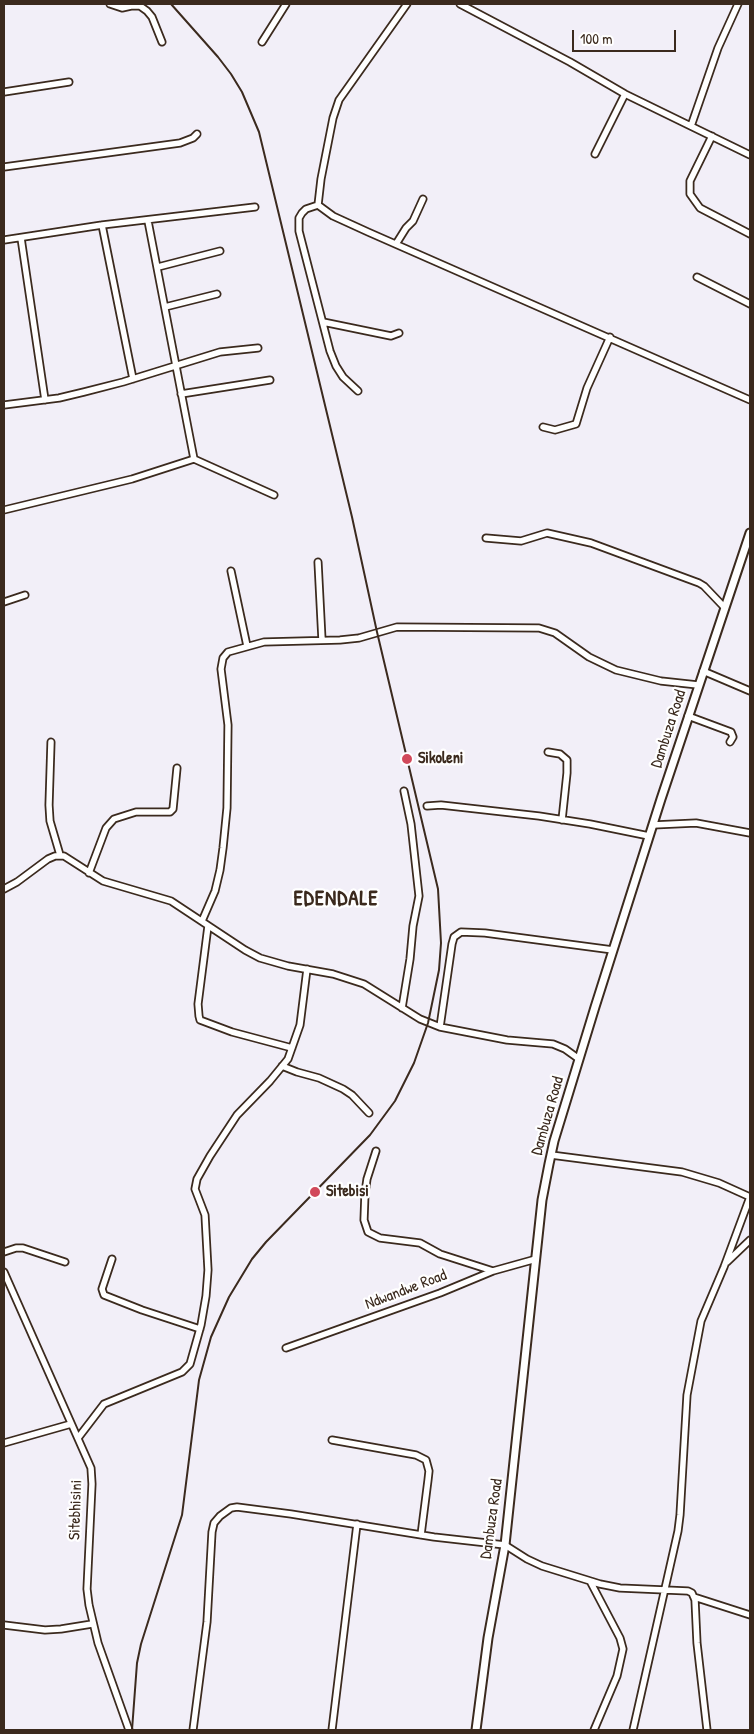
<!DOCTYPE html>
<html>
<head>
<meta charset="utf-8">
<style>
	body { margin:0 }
	#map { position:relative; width:754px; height:1734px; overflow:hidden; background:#f2eff8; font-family:"Patrick Hand",sans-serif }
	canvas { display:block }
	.frame { position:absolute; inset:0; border:5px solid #3b2a1e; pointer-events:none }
	.scale { position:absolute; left:572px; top:30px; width:104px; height:22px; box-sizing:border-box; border:2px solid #3b2a1e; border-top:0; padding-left:6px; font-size:15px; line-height:18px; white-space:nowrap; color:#3b2a1e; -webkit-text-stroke:4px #fff; paint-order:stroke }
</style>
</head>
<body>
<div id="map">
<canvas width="754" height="1734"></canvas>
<div class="frame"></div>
<div class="scale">100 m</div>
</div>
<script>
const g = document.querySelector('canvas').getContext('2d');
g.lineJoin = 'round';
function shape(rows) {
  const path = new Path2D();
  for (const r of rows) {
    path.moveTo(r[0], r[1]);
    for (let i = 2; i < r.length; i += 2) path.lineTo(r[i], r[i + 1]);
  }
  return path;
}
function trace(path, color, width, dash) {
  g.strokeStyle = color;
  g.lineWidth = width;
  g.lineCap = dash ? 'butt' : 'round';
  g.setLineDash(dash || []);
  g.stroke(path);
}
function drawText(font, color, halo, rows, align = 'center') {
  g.font = font + ' "Patrick Hand",sans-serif';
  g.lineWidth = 4.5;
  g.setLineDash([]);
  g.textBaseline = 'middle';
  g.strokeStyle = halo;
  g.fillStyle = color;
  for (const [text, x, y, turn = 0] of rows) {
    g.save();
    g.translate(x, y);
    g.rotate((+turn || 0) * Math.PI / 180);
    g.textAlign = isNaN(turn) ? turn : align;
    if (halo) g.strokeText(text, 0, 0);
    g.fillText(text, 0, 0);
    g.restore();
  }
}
const minor = shape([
	[110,4,122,8,131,6,140,6,147,11,152,17,162,42],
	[407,4,339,100,333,118,321,179,318,205,333,216,368,232,750,400],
	[460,4,570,62,625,94,750,155],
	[262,42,286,4],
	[4,92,69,82],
	[691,126,718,48,738,4],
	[712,136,690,181,690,194,700,208,750,234],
	[595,154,625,94],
	[4,167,180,143,193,138,197,134],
	[318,205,306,209,302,213,299,218,299,231,330,351,336,366,343,377,358,391],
	[148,221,194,459],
	[102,225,133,379],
	[21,238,45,400],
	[4,240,102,225,255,207],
	[396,244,406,228,413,221,423,199],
	[158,267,220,251],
	[697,277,750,304],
	[165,307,217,294],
	[323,322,391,336,399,333],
	[181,394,270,380],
	[4,405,59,398,84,392,123,382,220,352,258,348],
	[543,427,555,430,576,424,587,388,610,337],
	[4,510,132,479,194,459,274,495],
	[486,538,521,541,547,533,591,543,699,583,704,586,725,608],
	[318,562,322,640],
	[231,571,247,646],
	[4,602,25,595],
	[703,671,750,691],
	[688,716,731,732,733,737,730,742],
	[51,742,49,805,50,821,60,855],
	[548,752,560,754,567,760,567,773,562,820],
	[427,806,441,805,539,816,590,824,649,836],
	[653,825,696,823,750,833],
	[89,873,106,828,114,819,136,812,170,812,173,809,177,768],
	[4,889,17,882,48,859,55,856,64,856,103,881,171,901,245,950,260,958,288,966,333,974,364,984,420,1019,440,1027,507,1040,553,1044,565,1049,579,1059],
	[202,921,215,891,220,870,223,848,227,808,228,725,221,669,223,658,228,652,264,642,340,640,359,638,397,627,539,628,555,633,589,657,616,670,661,681,698,685],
	[208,926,198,1004,199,1016,200,1020,232,1032,292,1048],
	[402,1008,410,959,413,926,419,896,411,824,404,791],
	[440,1027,452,944,454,937,461,932,485,933,613,950],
	[282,1066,297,1072,319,1078,343,1089,352,1095,369,1113],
	[376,1151,367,1179,365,1193,364,1220,368,1232,380,1238,420,1243,440,1254,493,1271],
	[551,1155,682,1172,719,1183,750,1197,724,1267,701,1321,687,1395,680,1515,678,1531,633,1730],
	[4,1252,16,1248,23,1248,65,1262],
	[112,1259,102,1289,104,1295,142,1310,200,1329],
	[727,1262,750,1240],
	[4,1272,91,1468,92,1484,87,1589,89,1605,98,1643,129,1730],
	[286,1348,440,1293,493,1271,536,1259],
	[78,1438,104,1404,182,1372,190,1364,201,1325,206,1296,208,1270,205,1215,195,1189,197,1179,210,1156,237,1115,270,1081,288,1059,300,1025,307,969],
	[332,1440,416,1455,426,1460,429,1471,428,1480,421,1535],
	[4,1443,71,1424],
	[590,1581,620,1638,623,1649,617,1676,594,1730],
	[694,1597,750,1615],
	[4,1625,45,1630,61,1629,92,1624],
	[193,1730,207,1622,212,1532,214,1523,220,1516,231,1508,237,1507,291,1514,434,1537,505,1545,527,1559,542,1566,600,1584,620,1588,688,1591,692,1593,695,1600,697,1643,707,1730],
	[332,1730,357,1524]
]);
const tertiary = shape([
	[476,1730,488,1638,505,1545,542,1200,549,1164,554,1141,595,1007,661,799,750,533]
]);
trace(minor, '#3b2a1e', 9);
trace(tertiary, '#3b2a1e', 11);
trace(minor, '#fff', 5.5);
trace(tertiary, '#fff', 7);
trace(shape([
	[132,1730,137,1663,141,1644,182,1515,199,1380,211,1337,229,1297,252,1259,266,1242,370,1135,395,1101,414,1063,428,1023,439,970,441,943,438,889,377,632,352,517,259,132,242,92,231,74,218,57,171,4]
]), '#3b2a1e', 2);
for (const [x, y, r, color] of [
	[407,759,6,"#d1495b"],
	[315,1192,6,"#d1495b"]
]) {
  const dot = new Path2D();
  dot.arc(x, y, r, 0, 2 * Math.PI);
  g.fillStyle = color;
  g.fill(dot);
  trace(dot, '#fff', 2);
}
drawText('16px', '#3b2a1e', '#fff', [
	["Dambuza Road",669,729,-72],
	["Dambuza Road",548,1116,-74],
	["Ndwandwe Road",406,1290,-21],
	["Sitebhisini",76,1510,-88],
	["Dambuza Road",492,1519,-82]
]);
drawText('bold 16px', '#3b2a1e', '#fff', [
	["Sikoleni",418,759],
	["Sitebisi",326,1192]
], 'left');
g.letterSpacing = '1px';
drawText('bold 21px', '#3b2a1e', '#fff', [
	["EDENDALE",336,899]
]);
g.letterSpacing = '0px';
</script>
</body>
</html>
